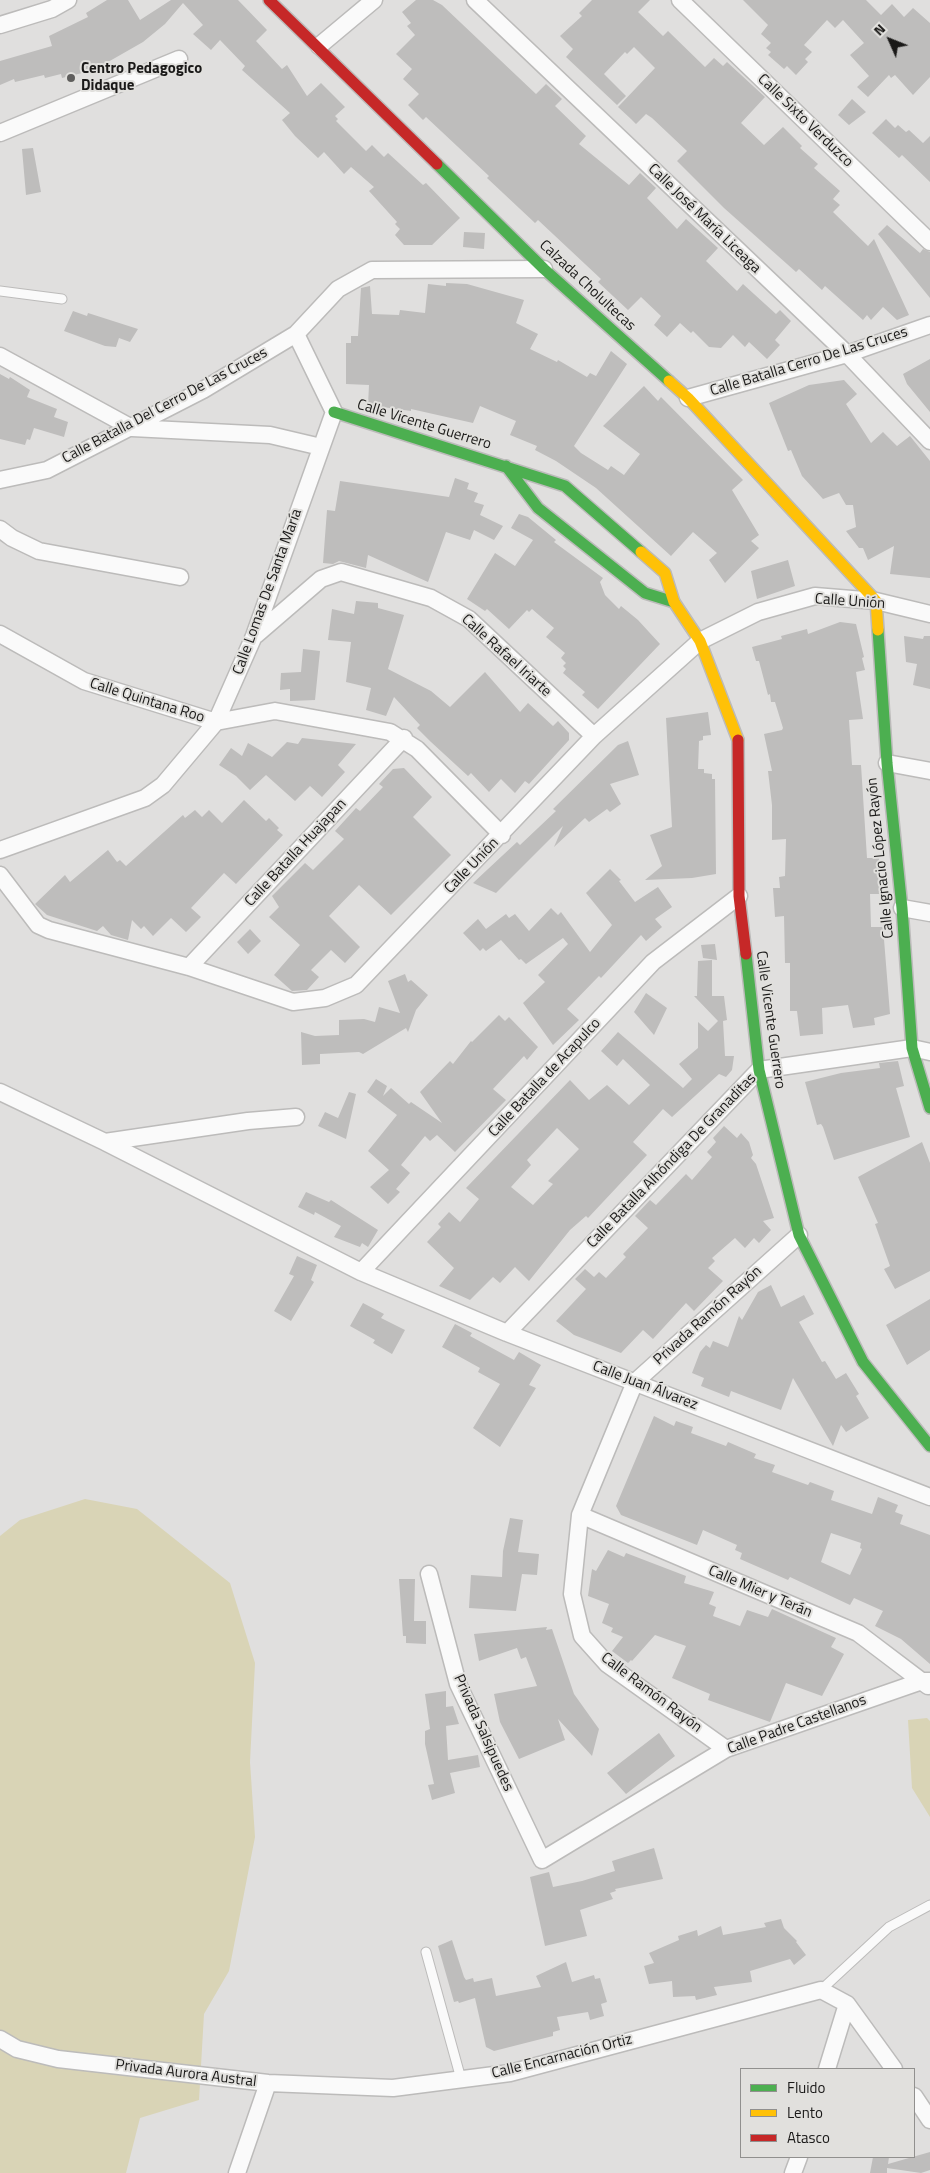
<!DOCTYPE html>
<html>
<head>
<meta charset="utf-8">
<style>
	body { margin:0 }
	#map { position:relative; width:930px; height:2173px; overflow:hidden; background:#e0dfde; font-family:"Titillium Web",sans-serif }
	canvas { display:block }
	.legend { position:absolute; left:740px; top:2068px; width:175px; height:90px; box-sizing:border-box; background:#e1e0dd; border:1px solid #91908e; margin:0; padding:6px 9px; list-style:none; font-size:15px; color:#1a1918 }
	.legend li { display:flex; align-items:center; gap:10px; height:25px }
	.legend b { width:25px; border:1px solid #91908e }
	.north { position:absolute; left:865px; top:15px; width:50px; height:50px; -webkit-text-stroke:4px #e1e0dd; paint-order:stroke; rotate:314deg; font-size:14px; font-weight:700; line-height:20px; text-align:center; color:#1a1918 }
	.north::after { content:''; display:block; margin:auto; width:18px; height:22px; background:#1a1918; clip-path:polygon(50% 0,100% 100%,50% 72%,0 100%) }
</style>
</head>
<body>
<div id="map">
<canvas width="930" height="2173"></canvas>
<ul class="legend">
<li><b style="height:6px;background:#4caf50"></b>Fluido</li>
<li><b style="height:6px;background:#ffc107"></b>Lento</li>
<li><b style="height:6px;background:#c62828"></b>Atasco</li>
</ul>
<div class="north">N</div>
</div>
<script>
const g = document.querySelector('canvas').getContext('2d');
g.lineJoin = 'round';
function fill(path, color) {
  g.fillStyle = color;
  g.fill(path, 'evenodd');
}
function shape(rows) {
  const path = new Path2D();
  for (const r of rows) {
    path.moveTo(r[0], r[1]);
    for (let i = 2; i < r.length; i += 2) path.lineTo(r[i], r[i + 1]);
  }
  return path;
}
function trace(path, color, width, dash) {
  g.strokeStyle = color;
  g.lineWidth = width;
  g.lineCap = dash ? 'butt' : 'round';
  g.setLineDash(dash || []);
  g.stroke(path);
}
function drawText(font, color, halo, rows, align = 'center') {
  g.font = font + ' "Titillium Web",sans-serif';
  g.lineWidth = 4;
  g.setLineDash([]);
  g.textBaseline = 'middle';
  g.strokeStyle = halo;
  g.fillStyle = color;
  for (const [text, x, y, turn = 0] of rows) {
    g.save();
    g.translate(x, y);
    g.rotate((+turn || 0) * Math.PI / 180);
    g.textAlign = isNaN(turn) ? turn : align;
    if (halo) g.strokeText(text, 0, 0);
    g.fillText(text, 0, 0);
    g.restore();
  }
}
fill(shape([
	[85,1499,137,1509,230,1583,255,1663,250,1762,255,1837,229,1971,204,2014,199,2100,140,2118,126,2173,0,2173,0,1536,20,1520],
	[927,1718,930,1721,930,1817,912,1788,908,1720]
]), '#d9d4b6');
fill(shape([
	[107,0,128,0,140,20,171,0,238,0,267,30,256,41,282,69,287,65,307,96,321,83,345,107,335,116,338,119,336,121,366,151,372,145,384,157,388,153,423,185,426,183,460,218,432,245,404,245,395,235,400,229,395,224,397,222,369,191,374,187,351,167,344,174,324,152,318,158,295,136,282,120,290,113,242,70,245,66,220,40,211,50,193,34,203,25,183,3,165,24,143,42,94,70,62,78,61,74,45,78,44,75,15,82,14,79,0,85,0,61,52,46,49,36,88,17,86,13],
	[416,0,433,0,442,5,536,94,546,84,562,99,555,106,586,136,579,144,629,185,640,173,656,188,647,198,677,229,686,219,718,248,706,261,737,291,743,284,776,314,780,310,791,321,775,340,780,345,767,359,749,342,745,347,733,335,721,348,709,347,693,331,691,333,680,323,667,337,654,325,661,316,641,297,628,310,598,282,601,279,538,220,535,223,487,178,489,176,426,117,423,120,408,105,419,94,403,79,412,69,396,54,415,35,407,26,411,23,402,12],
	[592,0,650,0,638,12,663,36,668,31,705,67,714,58,723,66,727,62,765,97,741,123,764,145,783,127,802,146,800,148,818,164,814,168,840,191,833,199,840,205,833,212,868,246,874,239,909,315,897,320,883,307,871,320,867,315,863,320,825,286,822,290,799,269,796,272,724,208,677,161,687,151,652,118,646,114,636,124,631,119,618,107,655,68,634,47,627,54,625,52,604,74,626,96,617,105,566,57,573,49,560,36,582,16,579,13],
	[743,0,866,0,881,15,892,4,904,17,913,8,930,23,930,77,913,95,895,75,891,78,889,75,868,97,857,87,869,76,850,55,864,43,843,20,835,28,827,20,804,45,812,52,805,59,808,62,796,75,787,66,784,69,768,55,771,52,766,48,771,43,761,34,768,25],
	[852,99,866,112,849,125,838,115],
	[886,119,895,128,898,125,906,132,909,130,923,143,930,136,930,182,902,155,899,158,872,133],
	[33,148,41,192,26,195,22,149],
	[887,225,920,253,923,249,930,252,930,298,878,234],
	[464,232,485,233,484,249,463,247],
	[446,283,467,284,524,300,516,323,538,334,530,349,557,362,558,360,587,377,590,373,596,376,611,351,627,364,574,446,581,453,608,470,611,466,624,475,640,454,603,426,644,386,658,401,661,397,743,480,732,490,759,535,751,541,759,548,725,583,709,560,717,553,693,532,671,556,596,488,556,461,535,450,537,446,510,435,516,421,480,406,473,423,411,409,411,411,368,405,369,385,346,384,346,343,351,343,351,336,358,336,361,288,370,286,372,314,399,315,400,310,425,313,428,284,446,286],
	[73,311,87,316,88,313,138,329,130,342,119,338,116,347,105,346,64,331],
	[930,359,930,412,907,384,903,374],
	[0,374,9,379,10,377,30,390,27,397,57,409,54,417,68,422,64,437,34,428,30,440,27,439,25,445,0,439],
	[844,380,857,394,846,404,871,443,883,432,897,446,910,436,930,461,930,578,890,574,894,546,868,560,863,548,859,548,846,531,856,527,853,505,846,505,839,493,823,499,802,476,791,450,788,451,769,403,809,385],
	[455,478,469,483,467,489,478,493,474,502,484,505,480,515,503,526,494,540,474,530,470,540,446,532,428,582,368,555,366,568,339,561,333,564,323,563,327,510,335,511,340,481,449,497],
	[519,514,528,517,556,540,554,542,603,578,600,582,605,595,619,609,621,606,638,620,660,644,598,709,582,695,585,692,563,673,566,669,563,666,566,663,561,658,565,653,546,637,554,628,532,609,529,612,527,610,509,629,487,609,485,611,467,599,495,553,515,566,533,540,511,528],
	[788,560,795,586,757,599,751,571],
	[356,601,378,603,378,608,404,615,388,669,431,691,450,707,485,672,520,712,528,703,553,726,558,721,569,733,569,740,529,784,525,781,515,793,501,779,489,792,471,773,468,776,431,742,417,728,420,725,394,697,386,716,366,710,371,688,346,682,351,642,328,640,332,609,354,614],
	[840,622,856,624,864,657,862,658,865,670,856,672,863,719,849,720,852,765,861,765,867,858,879,858,881,894,870,894,871,927,883,927,890,1014,874,1018,875,1025,853,1028,848,1005,822,1008,823,1034,800,1036,797,1011,790,1011,790,963,785,963,784,916,775,917,773,888,780,888,779,877,785,876,786,839,772,840,772,805,768,771,772,771,764,734,782,730,783,728,775,702,771,702,770,694,768,695,759,661,756,661,752,647,782,639,781,636,807,629,808,634],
	[904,636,923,639,924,636,930,636,930,689,913,685,917,664,906,662],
	[303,649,320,651,315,700,290,701,290,689,280,690,281,673,301,672],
	[708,712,711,735,703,736,703,740,699,741,698,769,704,769,704,773,712,774,712,779,715,779,716,874,692,878,645,880,662,866,650,835,672,827,666,718],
	[302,738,356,744,338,765,345,772,322,797,310,786,295,801,266,775,250,790,236,776,219,765,231,748,242,756,248,743,272,757,287,742,298,744],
	[628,741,639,775,610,784,621,804,610,812,607,809,589,822,585,818,554,847,563,826,496,893,473,883,517,842,520,845,556,811,553,809,618,745],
	[404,768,432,797,413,817,451,855,391,915,359,885,329,916,360,947,345,963,331,950,311,970,319,977,307,990,292,991,274,975,300,945,269,917,279,907,272,896,305,863,313,870,344,839,335,831,356,808,360,811,383,787,379,784,393,769],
	[244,800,266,821,269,818,279,828,277,830,283,835,236,884,224,873,191,908,201,917,186,932,171,918,153,936,144,926,141,929,132,920,128,940,111,935,103,926,97,931,47,915,35,904,65,875,70,882,108,850,117,862,120,860,126,866,183,815,185,818,195,810,202,817,209,810,222,823],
	[610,869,621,880,619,881,635,902,658,887,672,907,655,919,662,927,646,941,641,935,601,978,599,976,567,1009,579,1020,553,1045,523,1003,545,982,538,975,568,944,563,938,526,964,521,959,519,960,501,940,486,951,483,948,480,951,463,933,478,919,486,929,506,914,509,918,515,914,529,931,551,908,558,915,561,912,590,952,612,925,586,893],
	[250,929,261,941,248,954,237,942],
	[715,944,717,960,703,958,701,945],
	[712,960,712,996,724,996,727,1020,723,1021,725,1056,734,1056,732,1070,726,1077,719,1074,672,1117,663,1109,633,1142,647,1155,588,1218,586,1216,570,1230,529,1281,515,1267,500,1283,493,1277,470,1300,439,1286,454,1268,427,1242,441,1227,438,1224,449,1212,460,1222,479,1199,466,1188,570,1080,589,1100,607,1085,629,1105,650,1085,623,1059,617,1066,601,1051,618,1032,683,1088,692,1079,679,1064,698,1048,698,1022,708,1031,718,1021,694,996,697,996,698,961],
	[557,1128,579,1149,548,1181,553,1184,533,1205,511,1187,531,1165,527,1160],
	[405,974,408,982,411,980,428,995,416,1010,408,1032,406,1028,363,1054,359,1052,320,1054,320,1064,302,1065,301,1032,315,1036,339,1035,339,1020,364,1019,375,1022,379,1007,400,1013,388,981],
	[646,993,667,1008,654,1035,634,1012],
	[499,1015,505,1021,509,1017,538,1047,527,1060,524,1056,493,1089,506,1100,455,1152,437,1135,430,1141,425,1136,401,1165,410,1173,396,1189,400,1192,388,1204,370,1187,389,1170,368,1151,397,1115,367,1092,376,1079,387,1086,383,1096,391,1088,409,1104,411,1102,442,1123,420,1092,450,1061,453,1064,471,1041,472,1042],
	[898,1061,904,1086,896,1088,910,1137,834,1160,823,1127,821,1124,817,1125,805,1082,841,1073,880,1068,879,1063],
	[349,1092,356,1094,346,1139,318,1126,325,1112,338,1118],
	[724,1126,737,1138,741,1133,749,1142,753,1155,751,1158,756,1164,774,1218,763,1221,771,1230,759,1243,754,1238,745,1248,735,1238,712,1258,715,1261,708,1268,723,1281,694,1311,686,1303,653,1339,643,1330,621,1353,574,1335,556,1321,586,1289,575,1279,585,1269,594,1277,599,1272,606,1278,626,1257,623,1254,648,1228,635,1216,650,1200,656,1205,686,1174,692,1180,712,1157,707,1152,716,1142,713,1138],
	[922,1142,930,1163,930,1271,895,1289,884,1269,890,1266,875,1224,878,1223,858,1177],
	[306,1192,329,1202,331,1200,378,1230,368,1247,362,1243,360,1247,334,1237,341,1226,315,1212,314,1215,298,1207],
	[297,1256,317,1265,311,1280,314,1282,291,1321,274,1311,294,1276,289,1274],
	[771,1285,781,1307,804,1295,814,1314,799,1322,822,1362,825,1361,836,1379,846,1373,859,1394,856,1396,869,1418,846,1432,841,1425,833,1446,793,1378,781,1410,731,1391,729,1397,701,1386,704,1378,692,1373,700,1352,706,1345,710,1348,713,1341,728,1347,739,1316,742,1320,758,1292],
	[930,1299,930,1350,907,1365,886,1325],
	[363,1303,384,1314,381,1318,405,1330,392,1354,373,1343,375,1340,350,1326],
	[455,1324,472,1333,470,1336,514,1360,519,1352,541,1365,529,1385,536,1388,500,1447,473,1428,500,1384,478,1372,480,1368,442,1347],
	[654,1416,674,1426,676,1421,693,1427,691,1433,726,1446,728,1442,756,1454,754,1458,775,1465,772,1472,808,1485,810,1482,834,1491,831,1500,872,1514,878,1497,898,1505,895,1512,903,1515,900,1524,930,1535,930,1664,901,1639,875,1626,883,1611,854,1598,850,1605,790,1577,788,1580,740,1559,742,1553,735,1550,737,1545,703,1530,697,1545,621,1515,616,1506],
	[831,1533,861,1543,860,1548,862,1549,850,1575,821,1562],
	[510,1518,523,1520,518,1552,539,1554,537,1575,522,1574,516,1611,469,1608,471,1575,502,1577,503,1551],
	[608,1550,624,1557,626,1553,686,1576,684,1583,714,1592,709,1604,716,1607,713,1616,740,1626,747,1610,768,1617,772,1609,836,1638,831,1647,844,1654,822,1696,786,1683,770,1722,708,1700,710,1694,672,1678,686,1646,655,1635,632,1661,631,1660,628,1663,612,1651,623,1637,611,1632,613,1628,602,1623,609,1604,588,1596,592,1569,596,1571],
	[399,1579,415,1579,414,1621,426,1621,426,1644,406,1643,406,1636,403,1636],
	[547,1627,546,1630,552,1629,574,1694,599,1729,592,1756,558,1719,565,1740,519,1759,500,1722,494,1694,537,1686,526,1657,521,1659,517,1648,479,1661,474,1634],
	[446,1691,446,1707,453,1706,459,1724,446,1726,448,1760,478,1755,480,1767,450,1773,455,1793,432,1800,428,1785,434,1784,425,1744,425,1731,430,1729,425,1694],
	[659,1733,675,1756,626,1794,607,1773],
	[654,1848,663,1879,615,1889,616,1891,610,1893,613,1899,580,1910,587,1936,545,1946,530,1877,549,1872,553,1887,582,1881,615,1871,612,1861],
	[781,1919,784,1928,797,1941,796,1942,806,1955,794,1965,790,1959,750,1971,752,1982,714,1987,717,1995,696,2000,695,1996,673,1997,672,1981,649,1984,644,1966,654,1963,649,1953,679,1940,678,1936,697,1930,698,1936,721,1926,723,1935,766,1927,764,1923],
	[452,1940,464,1977,466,1980,473,1978,474,1982,492,1978,496,1996,541,1987,536,1976,566,1962,572,1982,594,1975,595,1979,600,1978,607,2002,601,2004,604,2016,590,2020,588,2012,557,2017,560,2030,553,2032,553,2036,494,2051,486,2047,475,1998,459,2003,458,2001,454,2002,438,1946],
	[930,2152,930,2170,921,2173,887,2168,887,2173,870,2173,873,2157,889,2157,888,2164]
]), '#bebdbc');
const lane = shape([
	[0,291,62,299],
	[426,1952,461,2079],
	[821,1990,889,1927,930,1905]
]);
const street = shape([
	[475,0,847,354,930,441],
	[680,0,930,242],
	[0,25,52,9,68,0],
	[319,46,374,0],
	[0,133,179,59],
	[0,356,132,428,270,435,321,447],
	[688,398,847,354,930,325],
	[0,480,47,470,203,390,296,334,338,289,372,270,544,269],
	[0,529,12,538,39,551,180,577],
	[0,634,84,681,216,722,275,711,390,732,417,749,502,835],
	[256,635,321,579,341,572,431,598,469,619,594,736],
	[887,763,930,771],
	[0,850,145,798,163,785,216,722,254,636,334,412,296,334],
	[0,875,38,925,49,930,189,967,293,1002,325,998,356,985,594,736,700,641,758,612,815,596,876,601,930,614],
	[902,908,930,913],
	[189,967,404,738],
	[0,1092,105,1142,361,1272,507,1333,930,1497],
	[105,1142,248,1121,296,1117],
	[361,1272,653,962,739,896],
	[507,1333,759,1070,912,1048,930,1052],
	[580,1515,858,1633,928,1686],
	[429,1574,458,1684,542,1860,726,1749,922,1681,930,1681],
	[726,1749,607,1664,582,1636,572,1594,580,1515,635,1382,799,1235],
	[0,2039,17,2049,58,2059,268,2083,393,2088,510,2073,821,1990,847,2004,894,2069],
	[827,2069,847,2004],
	[914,2096,930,2120],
	[237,2173,268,2083],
	[793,2173,799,2157]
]);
const fast = shape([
	[437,164,544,269,669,381],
	[334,412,565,486,641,552],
	[506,466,538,508,645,593,674,602],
	[878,630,887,763,902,908,912,1048,930,1108],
	[746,954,759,1070,799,1235,863,1362,930,1446]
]);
const slow = shape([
	[669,381,688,398,876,601,878,630],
	[641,552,665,573,674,602,700,641,738,740]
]);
const jam = shape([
	[269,0,437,164],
	[738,740,739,896,746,954]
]);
trace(lane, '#bcbbba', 11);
trace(street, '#bcbbba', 19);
trace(fast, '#bcbbba', 14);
trace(slow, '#bcbbba', 14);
trace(jam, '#bcbbba', 14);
trace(lane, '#fafafa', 9);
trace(street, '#fafafa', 16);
trace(fast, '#4caf50', 11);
trace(slow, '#ffc107', 11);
trace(jam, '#c62828', 11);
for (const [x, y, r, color] of [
	[71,78,5,"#5f5e5d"]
]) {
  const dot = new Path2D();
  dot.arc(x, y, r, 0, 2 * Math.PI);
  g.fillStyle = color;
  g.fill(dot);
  trace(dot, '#e1e0dd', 2);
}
drawText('bold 15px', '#1a1918', '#e1e0dd', [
	["Centro Pedagogico",81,69],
	["Didaque",81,86]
], 'left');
drawText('15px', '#1a1918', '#e1e0dd', [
	["Calle Sixto Verduzco",805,121,44],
	["Calle José María Liceaga",704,219,44],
	["Calzada Cholultecas",587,286,43],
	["Calle Batalla Cerro De Las Cruces",809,362,-17],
	["Calle Batalla Del Cerro De Las Cruces",165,406,-28],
	["Calle Vicente Guerrero",424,425,17],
	["Calle Lomas De Santa María",268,592,-70],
	["Calle Unión",850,602,4],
	["Calle Rafael Iriarte",506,656,42],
	["Calle Quintana Roo",147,701,17],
	["Calle Batalla Huajapan",296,853,-47],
	["Calle Ignacio López Rayón",881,858,-96],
	["Calle Unión",472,866,-46],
	["Calle Vicente Guerrero",770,1020,82],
	["Calle Batalla de Acapulco",545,1078,-47],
	["Calle Batalla Alhóndiga De Granaditas",672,1161,-46],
	["Privada Ramón Rayón",708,1316,-42],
	["Calle Juan Álvarez",645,1386,21],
	["Calle Mier y Terán",760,1592,23],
	["Calle Ramón Rayón",651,1693,37],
	["Calle Padre Castellanos",797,1725,-20],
	["Privada Salsipuedes",483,1733,66],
	["Calle Encarnación Ortiz",562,2057,-14],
	["Privada Aurora Austral",186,2074,7]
]);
</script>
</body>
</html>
